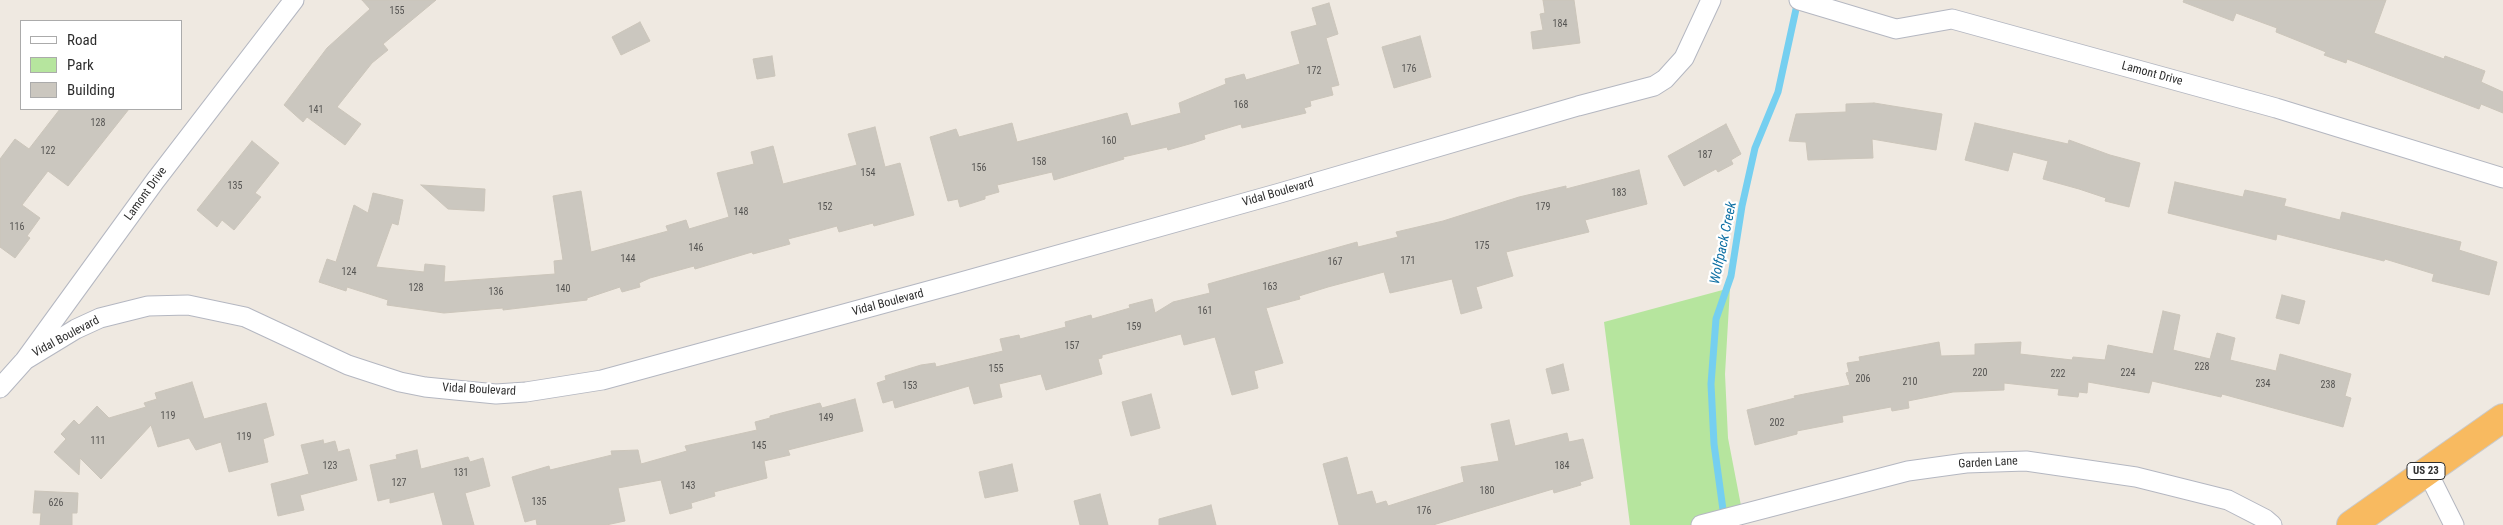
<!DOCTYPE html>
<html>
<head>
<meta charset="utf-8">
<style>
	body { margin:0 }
	#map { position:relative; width:2503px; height:525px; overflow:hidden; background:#efe9e1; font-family:"Roboto Condensed",sans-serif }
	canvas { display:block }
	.legend { position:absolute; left:20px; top:20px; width:162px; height:90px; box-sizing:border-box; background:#fff; border:1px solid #ababab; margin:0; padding:6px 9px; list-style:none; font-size:15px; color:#2e2e2e }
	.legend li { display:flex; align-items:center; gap:10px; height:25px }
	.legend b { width:25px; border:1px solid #ababab }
</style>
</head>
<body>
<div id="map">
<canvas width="2503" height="525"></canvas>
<ul class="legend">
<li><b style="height:6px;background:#fff"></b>Road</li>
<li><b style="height:14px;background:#b6e59e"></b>Park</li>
<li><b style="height:14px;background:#cbc7bf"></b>Building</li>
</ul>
</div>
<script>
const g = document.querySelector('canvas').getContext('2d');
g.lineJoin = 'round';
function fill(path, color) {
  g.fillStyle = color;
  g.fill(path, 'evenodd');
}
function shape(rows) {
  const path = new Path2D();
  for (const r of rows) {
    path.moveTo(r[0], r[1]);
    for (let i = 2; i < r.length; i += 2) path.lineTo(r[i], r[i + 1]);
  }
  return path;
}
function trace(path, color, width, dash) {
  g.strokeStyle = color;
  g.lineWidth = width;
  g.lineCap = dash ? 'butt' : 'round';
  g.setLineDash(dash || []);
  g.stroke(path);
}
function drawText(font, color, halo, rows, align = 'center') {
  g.font = font + ' "Roboto Condensed",sans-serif';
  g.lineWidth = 4.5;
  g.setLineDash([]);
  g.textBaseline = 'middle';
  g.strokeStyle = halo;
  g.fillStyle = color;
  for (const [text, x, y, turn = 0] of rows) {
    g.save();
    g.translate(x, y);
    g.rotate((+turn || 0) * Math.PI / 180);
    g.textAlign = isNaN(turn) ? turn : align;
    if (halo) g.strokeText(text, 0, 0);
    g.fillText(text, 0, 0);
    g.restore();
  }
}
fill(shape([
	[1730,288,1725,374,1728,438,1743,516,1708,525,1630,525,1604,322]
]), '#b6e59e');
trace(shape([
	[1724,517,1714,444,1711,384,1716,319,1731,276,1742,206,1755,148,1778,92,1798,0]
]), '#75cff0', 7);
const building = shape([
	[362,0,436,0,383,44,388,50,372,63,337,107,361,124,345,145,307,117,303,122,284,105,327,48,370,9,362,0],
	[1543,0,1574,0,1580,43,1533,49,1531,32,1543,30,1540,14,1545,13,1543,0],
	[2184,0,2386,0,2374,33,2444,59,2445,56,2485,71,2481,82,2503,92,2503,113,2481,104,2479,109,2347,59,2346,63,2324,55,2326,52,2276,32,2277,28,2236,13,2233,21,2183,2,2184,0],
	[1329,3,1338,34,1326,38,1339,85,1331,87,1333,95,1310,101,1311,106,1304,108,1306,113,1242,128,1241,124,1204,135,1205,139,1193,143,1168,150,1167,147,1123,157,1124,159,1054,180,1052,172,997,185,999,192,985,196,985,199,960,207,958,199,948,201,930,137,956,129,959,137,1012,123,1017,142,1127,113,1131,126,1181,113,1179,103,1226,84,1225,79,1244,74,1246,80,1300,64,1291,32,1317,25,1312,8,1329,3],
	[640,22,650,41,621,55,612,37,640,22],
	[1420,36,1431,77,1394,88,1382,47,1420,36],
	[772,56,775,76,757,79,753,59,772,56],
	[1874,103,1942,114,1936,150,1872,139,1873,158,1808,160,1806,142,1789,141,1796,114,1846,112,1846,104,1874,103],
	[60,109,129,109,68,186,48,171,22,205,40,218,27,236,30,238,15,258,0,247,0,159,15,139,29,149,60,109],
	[1975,123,2068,144,2069,140,2110,155,2140,163,2129,207,2105,201,2106,198,2079,189,2043,179,2048,161,2013,152,2008,171,1965,160,1975,123],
	[1726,124,1741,154,1731,160,1733,164,1718,172,1716,169,1684,186,1668,156,1726,124],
	[875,127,885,167,900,163,914,215,874,226,873,223,839,232,837,226,819,231,788,239,790,244,753,254,752,252,695,269,694,266,650,278,639,283,640,287,622,292,620,287,587,298,587,300,503,310,503,308,444,313,387,305,388,300,347,287,346,291,319,282,327,259,336,262,354,205,368,213,373,193,403,200,398,225,392,223,376,267,424,272,425,264,445,266,444,282,555,274,554,261,563,260,553,196,581,191,591,252,668,231,666,226,686,220,689,229,729,217,717,173,754,164,751,152,773,146,783,184,857,165,848,134,875,127],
	[252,141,279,163,255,193,261,197,234,230,222,220,217,227,197,210,252,141],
	[1639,170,1647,204,1585,220,1589,232,1506,252,1513,276,1476,287,1482,308,1461,314,1452,279,1390,293,1384,272,1328,287,1299,296,1300,299,1266,308,1283,363,1254,371,1258,388,1232,395,1215,337,1184,345,1181,334,1102,355,1102,358,1098,359,1102,374,1046,390,1041,374,999,384,1002,397,974,404,969,386,895,408,893,400,883,403,877,383,886,380,885,376,921,365,935,363,936,367,1003,351,1000,339,1019,335,1020,339,1066,327,1065,322,1091,315,1092,319,1130,308,1129,305,1152,299,1155,313,1173,302,1210,293,1208,284,1357,242,1358,247,1398,237,1396,232,1443,221,1519,197,1566,186,1566,189,1639,170],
	[2175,182,2243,197,2245,190,2286,199,2284,206,2340,220,2342,212,2461,242,2459,250,2497,262,2489,295,2432,281,2434,274,2385,259,2384,261,2277,234,2276,240,2168,213,2175,182],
	[421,185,485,189,484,211,448,209,421,185],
	[2282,295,2305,301,2299,324,2276,318,2282,295],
	[2163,311,2180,315,2173,350,2210,359,2217,333,2235,338,2230,360,2276,371,2280,354,2351,374,2345,396,2351,398,2343,427,2222,394,2221,397,2152,381,2149,393,2088,382,2087,393,2079,392,2078,397,2058,395,2059,389,2004,383,2004,390,1953,392,1908,401,1909,408,1892,411,1891,407,1842,416,1843,422,1797,431,1797,434,1755,445,1747,410,1795,398,1794,396,1850,385,1846,373,1849,372,1847,363,1860,361,1859,357,1939,342,1941,356,1975,355,1975,344,2021,342,2020,354,2072,360,2073,357,2105,360,2108,345,2153,354,2163,311],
	[1563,364,1569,390,1552,394,1546,369,1563,364],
	[192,382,204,419,266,403,274,435,263,439,268,462,229,472,221,442,196,450,189,438,158,447,151,425,101,479,80,458,79,475,54,452,66,439,61,434,74,420,79,425,97,406,109,418,146,407,144,403,157,399,155,393,192,382],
	[1151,394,1160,428,1131,436,1122,402,1151,394],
	[855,399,863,431,788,450,790,455,764,461,767,478,714,492,715,496,691,503,692,508,670,514,661,480,618,488,625,521,606,525,537,525,536,519,525,522,512,477,549,466,550,470,612,455,611,451,638,450,641,464,687,451,685,446,757,430,755,422,770,418,770,416,820,403,822,408,855,399],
	[1509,420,1515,446,1567,433,1569,442,1583,439,1593,478,1580,482,1581,485,1554,493,1553,489,1433,525,1339,525,1323,464,1347,457,1357,495,1372,491,1376,504,1386,501,1388,506,1464,482,1461,467,1499,461,1491,424,1509,420],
	[323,440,324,444,335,441,338,452,349,449,357,480,300,495,304,510,278,516,271,484,309,474,301,445,323,440],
	[417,450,421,469,468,457,470,462,483,458,490,486,465,493,474,525,443,525,434,492,390,503,390,498,378,501,370,465,397,459,396,455,417,450],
	[1012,464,1018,491,985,498,979,472,1012,464],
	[35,491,78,493,77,513,72,513,72,525,40,525,41,513,33,513,35,491],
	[1100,494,1108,525,1080,525,1074,501,1100,494],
	[1211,505,1216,525,1159,525,1159,519,1211,505]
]);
fill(building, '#cbc7bf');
trace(building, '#cbc5ba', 1);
const minor = shape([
	[1799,0,1896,29,1952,19,2276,108,2503,178],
	[25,360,76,329,100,318,148,306,188,305,245,317,348,365,400,382,425,387,496,394,526,392,602,380,958,283,1280,193,1578,106,1654,86,1665,79,1684,58,1711,0],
	[0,388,25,360,155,181,294,0],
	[2427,471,2454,525],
	[1701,525,1908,471,1966,463,2026,461,2136,477,2228,500,2265,519,2272,525]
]);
const trunk = shape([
	[2351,525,2503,418]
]);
trace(minor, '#b4b7c1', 21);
trace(trunk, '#c9c9c9', 30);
trace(minor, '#fff', 19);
trace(trunk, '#f8ba60', 28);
drawText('10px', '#555452', null, [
	["155",397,11],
	["184",1560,24],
	["176",1409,69],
	["172",1314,71],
	["168",1241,105],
	["141",316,110],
	["128",98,123],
	["160",1109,141],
	["122",48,151],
	["187",1705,155],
	["158",1039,162],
	["156",979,168],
	["154",868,173],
	["135",235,186],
	["183",1619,193],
	["152",825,207],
	["179",1543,207],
	["148",741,212],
	["116",17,227],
	["175",1482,246],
	["146",696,248],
	["144",628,259],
	["171",1408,261],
	["167",1335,262],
	["124",349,272],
	["163",1270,287],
	["128",416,288],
	["140",563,289],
	["136",496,292],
	["161",1205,311],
	["159",1134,327],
	["157",1072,346],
	["228",2202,367],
	["155",996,369],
	["220",1980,373],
	["224",2128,373],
	["222",2058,374],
	["206",1863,379],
	["210",1910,382],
	["234",2263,384],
	["238",2328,385],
	["153",910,386],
	["119",168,416],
	["149",826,418],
	["202",1777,423],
	["119",244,437],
	["111",98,441],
	["145",759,446],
	["123",330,466],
	["184",1562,466],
	["131",461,473],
	["127",399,483],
	["143",688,486],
	["180",1487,491],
	["135",539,502],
	["626",56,503],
	["176",1424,511]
]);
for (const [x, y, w] of [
	[2426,471,38]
]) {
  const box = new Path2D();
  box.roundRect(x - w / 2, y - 8.5, w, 17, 4);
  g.fillStyle = '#fff';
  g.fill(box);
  trace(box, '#2e2e2e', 1);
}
drawText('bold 11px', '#2e2e2e', null, [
	["US 23",2426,471]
]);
drawText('12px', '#2e2e2e', '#fff', [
	["Lamont Drive",2152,74,15],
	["Vidal Boulevard",1278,193,-16],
	["Lamont Drive",146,194,-54],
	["Vidal Boulevard",888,303,-15],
	["Vidal Boulevard",66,337,-28],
	["Vidal Boulevard",479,390,3],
	["Garden Lane",1988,463,-3]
]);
drawText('italic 14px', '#0d6fa3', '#fff', [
	["Wolfpack Creek",1724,243,-78]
]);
</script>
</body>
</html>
